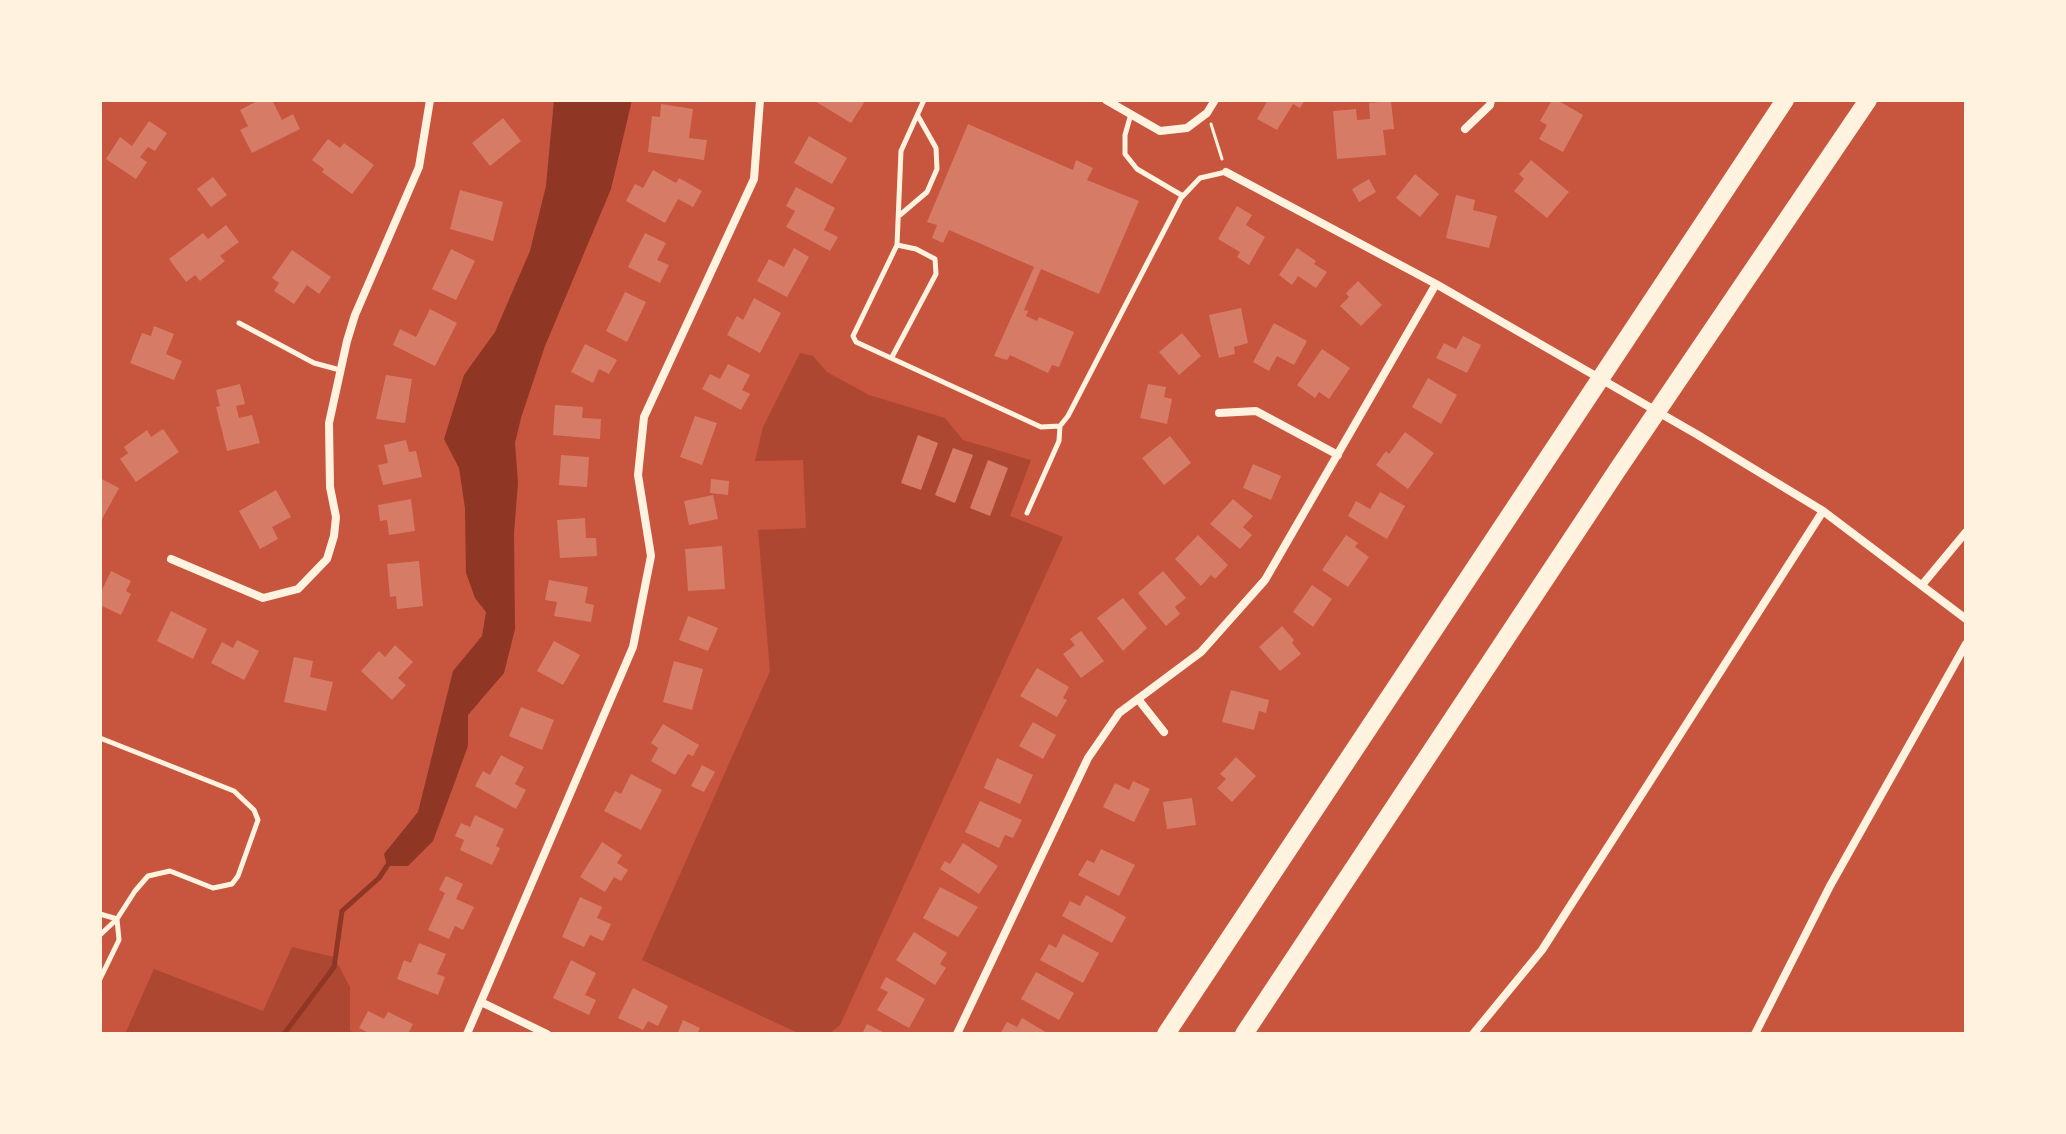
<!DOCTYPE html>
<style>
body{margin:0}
#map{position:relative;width:2066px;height:1134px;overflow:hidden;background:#c8553d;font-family:"Fira Sans Condensed",sans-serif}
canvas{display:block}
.frame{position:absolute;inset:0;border:102px solid #fff3e0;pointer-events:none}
</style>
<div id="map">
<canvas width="2066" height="1134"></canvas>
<div class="frame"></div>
</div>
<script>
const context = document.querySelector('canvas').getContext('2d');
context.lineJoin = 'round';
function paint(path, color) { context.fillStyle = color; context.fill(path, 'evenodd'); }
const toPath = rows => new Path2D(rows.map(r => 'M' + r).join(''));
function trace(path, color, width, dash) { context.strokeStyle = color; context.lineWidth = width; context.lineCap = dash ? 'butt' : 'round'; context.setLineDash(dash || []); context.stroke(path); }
paint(toPath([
 [800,353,813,356,827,372,869,395,945,418,963,440,1031,460,1010,516,1063,537,840,1025,829,1034,800,1034,642,960,770,671,758,530,806,528,803,460,755,461,763,427],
 [292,947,334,957,350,987,350,1030,353,1034,125,1034,154,969,263,1011]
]), '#ae4732');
paint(toPath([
 [554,100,632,100,611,189,545,346,521,418,515,443,518,483,514,533,515,629,504,673,468,715,468,746,433,841,408,866,387,866,384,854,418,812,453,671,482,636,486,612,475,598,466,573,465,508,459,468,444,439,464,375,495,332,530,251,546,186]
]), '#8f3625');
trace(toPath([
 [284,1034,334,967,342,911,379,878,387,866]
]), '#8f3625', 5);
paint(toPath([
 [259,100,272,100,282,120,293,114,300,129,252,153,240,130,248,126,240,110],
 [813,100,863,100,865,101,851,123],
 [1268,100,1305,100,1300,108,1293,104,1277,130,1257,119],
 [1552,100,1557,100,1583,115,1563,152,1539,139,1547,125,1540,121],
 [1391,101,1394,129,1383,130,1386,155,1337,159,1333,111,1356,109,1357,120,1370,119,1369,103],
 [661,104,693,109,689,138,707,140,704,160,648,152,652,116,660,117],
 [503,118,521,141,490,166,472,143],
 [149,121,167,133,155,151,148,147,140,157,147,162,136,179,106,159,120,137,132,146],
 [968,124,1073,170,1076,160,1093,168,1087,180,1139,201,1099,294,1041,269,1024,310,1028,311,1026,316,1037,321,1039,317,1074,332,1059,367,1052,365,1048,373,1010,355,1007,360,994,356,1034,267,949,230,943,243,932,238,937,225,927,222],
 [809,136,847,158,832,184,794,163],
 [328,139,340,148,344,143,374,165,352,194,322,172,324,169,312,160],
 [1531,160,1569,192,1547,218,1514,191,1524,179,1519,174],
 [653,170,676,183,679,178,702,191,693,207,678,199,665,223,626,201,635,184,643,188],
 [1415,174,1439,194,1420,217,1396,198],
 [213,177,227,195,211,207,197,189],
 [1369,179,1376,192,1359,202,1352,189],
 [796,187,835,208,824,230,838,237,830,251,786,227,795,211,786,206],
 [460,190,503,202,493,241,450,229],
 [1456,195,1475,200,1473,210,1497,216,1489,248,1446,238],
 [1237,206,1252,215,1246,225,1265,237,1249,265,1237,257,1240,252,1218,239],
 [226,225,239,242,220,256,225,261,200,281,195,275,186,282,169,259,203,233,208,239],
 [645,233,666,243,657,260,669,265,660,283,628,267],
 [794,248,809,257,787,297,757,281,769,259,784,267],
 [1297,248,1316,261,1314,264,1327,272,1316,288,1298,276,1292,285,1279,275],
 [451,249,475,261,456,300,432,289],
 [292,250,331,277,319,294,307,285,294,304,274,291,279,283,272,278],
 [1358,281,1382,305,1361,326,1340,306,1349,297,1346,293],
 [625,292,646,302,627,342,606,331],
 [754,298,781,313,760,353,727,335,737,316,743,320],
 [1241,308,1248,343,1234,347,1235,354,1219,358,1209,315],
 [430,309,457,323,435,366,393,345,400,329,416,337],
 [1274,323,1307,341,1294,365,1277,356,1269,371,1253,362],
 [154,326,174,334,166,354,182,361,174,380,130,363,142,333,151,336],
 [1182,333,1201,356,1179,375,1159,352],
 [1463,336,1481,345,1467,373,1436,358,1444,343,1456,349],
 [585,344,617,360,609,374,599,369,593,383,571,372],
 [1322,349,1350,368,1329,399,1319,392,1315,398,1297,385],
 [728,364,750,375,742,390,750,394,741,410,702,389,710,374,720,379],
 [386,375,412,379,405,423,376,419],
 [1428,378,1457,395,1441,424,1412,407],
 [240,384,245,404,236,406,239,418,252,415,260,443,227,451,216,407,220,406,216,390],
 [1148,384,1166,387,1164,397,1172,399,1167,424,1140,418],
 [555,405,583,407,582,418,601,419,600,439,553,435],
 [695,416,717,423,702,465,680,457],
 [163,429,179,452,136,482,120,459,128,453,124,447,147,430,151,437],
 [1405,432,1434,453,1408,489,1376,465,1386,451,1389,454],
 [918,435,938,443,921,490,901,483],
 [1170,436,1191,463,1164,485,1142,458],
 [406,440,409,452,416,451,422,477,383,485,378,465,388,463,384,445],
 [953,448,973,455,955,503,935,495],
 [561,455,589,457,587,487,559,485],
 [988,460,1008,468,990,516,970,508],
 [1253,464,1281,476,1271,500,1243,488],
 [100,478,119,488,100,523],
 [711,479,729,481,728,495,710,493],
 [276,490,291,517,272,527,278,539,260,549,239,511],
 [1380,492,1405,506,1387,539,1348,516,1356,501,1370,509],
 [713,495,718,519,689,525,684,501],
 [411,499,415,531,389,535,387,520,380,521,378,505],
 [1233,499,1253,516,1243,527,1252,535,1240,549,1210,524],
 [585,518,586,538,596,538,597,556,560,558,557,520],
 [1198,535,1228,565,1215,579,1211,575,1201,586,1175,559],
 [1346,535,1358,543,1355,547,1369,557,1348,587,1322,570],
 [722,546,725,589,688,591,685,549],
 [419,561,423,606,397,609,396,596,390,597,387,564],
 [111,571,131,581,126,591,131,594,121,615,100,605,100,594],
 [1163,571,1186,598,1175,607,1180,614,1166,626,1138,593],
 [549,580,588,587,585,603,594,605,591,622,554,616,557,602,545,600],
 [1312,585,1332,599,1313,627,1293,612],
 [1123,598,1147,628,1123,651,1097,618],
 [171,611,207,629,193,659,157,641],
 [688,616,718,628,708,651,679,640],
 [1282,626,1294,640,1292,643,1301,654,1280,671,1259,647],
 [1081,631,1104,661,1081,678,1063,654,1075,645,1070,639],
 [237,640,259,651,244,680,211,663,222,642,233,648],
 [554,641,580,655,563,685,537,671],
 [395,645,413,662,398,678,406,685,392,700,361,671,379,651,385,657],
 [294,657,313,661,310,677,333,682,326,711,284,702],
 [674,661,703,669,692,710,663,702],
 [1037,668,1069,687,1063,698,1067,700,1057,717,1020,696],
 [1231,690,1269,700,1266,713,1259,711,1254,730,1222,722],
 [521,707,554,720,542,750,509,736],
 [1033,722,1056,735,1043,759,1019,746],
 [663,724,699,745,693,756,688,754,675,775,651,761,658,748,651,743],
 [501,755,524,767,515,784,526,790,516,809,475,786,483,771,490,775],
 [1236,757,1256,776,1232,802,1217,788,1226,779,1220,774],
 [997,758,1033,775,1020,804,984,788],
 [702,765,715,772,704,792,691,786],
 [631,774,662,790,641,830,604,811,615,791,621,794],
 [1133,781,1150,789,1134,822,1103,807,1115,783,1129,790],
 [1192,798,1196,825,1167,829,1163,802],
 [980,801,1022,820,1013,838,1005,835,999,848,965,832],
 [475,815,504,829,496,846,500,848,492,865,460,850,464,840,455,836,461,823,470,827],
 [602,842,622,855,617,863,628,870,621,881,614,877,605,892,580,877],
 [963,843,998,866,979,894,940,869,945,861,950,864],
 [1101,849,1135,865,1119,896,1078,875,1087,860,1094,863],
 [446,876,463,884,456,899,474,907,463,930,455,926,449,939,428,930,445,893,439,890],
 [940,887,978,907,958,937,923,918],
 [1086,895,1126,917,1112,943,1062,916,1070,901,1080,906],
 [580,897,602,907,597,918,611,924,603,941,590,935,584,947,562,937],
 [914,932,947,953,940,964,946,968,935,985,896,960],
 [1063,934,1099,953,1083,983,1040,960,1049,944,1056,948],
 [419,943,446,954,437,974,445,977,438,995,397,979,404,960,411,963],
 [571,960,596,973,585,995,596,1000,589,1015,553,998],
 [1036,972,1074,993,1059,1020,1021,999],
 [886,977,925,999,909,1028,877,1010,888,992,880,988],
 [633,988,668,1006,658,1026,648,1021,643,1030,618,1018],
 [368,1011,384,1019,388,1012,413,1024,408,1034,371,1034,359,1028],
 [1022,1018,1049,1034,1000,1034,1007,1022,1017,1027],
 [683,1020,700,1028,697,1034,678,1032],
 [867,1024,887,1034,862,1034]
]), '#d67c66');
trace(toPath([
 [1211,124,1222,159]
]), '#fff3e0', 3);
trace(toPath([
 [924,100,901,151,897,245,853,336,856,342,1041,427,1060,426,1068,416,1181,198,1200,178,1226,172],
 [1131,114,1125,135,1125,154,1137,169,1183,196],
 [900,215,927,192,937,169,936,148,918,116],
 [239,323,314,363,340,370],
 [892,357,936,274,935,259,916,249,897,245],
 [1027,513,1059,441,1060,426],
 [100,738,234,791,254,810,258,820,238,876,232,884,213,888,170,871,148,876,135,891,117,919,119,940,100,979],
 [100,914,117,919],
 [100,935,117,919]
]), '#fff3e0', 5);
trace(toPath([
 [1106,100,1160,131,1187,128,1207,113,1215,100],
 [1465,129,1490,105,1491,100],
 [1226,172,1436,284,1698,435,1823,511,1966,619],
 [1219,413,1256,411,1338,455],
 [171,559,263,598,298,589,327,559,334,536,336,517,330,487,329,423,347,341,355,315,419,167,430,100],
 [1922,585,1966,532],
 [1138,699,1164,732],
 [481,1002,547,1034],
 [467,1034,633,647,651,556,638,475,644,417,754,179,760,100],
 [957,1034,1088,758,1119,713,1201,652,1265,580,1436,284],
 [1473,1034,1542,950,1823,511],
 [1755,1034,1830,886,1966,644]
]), '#fff3e0', 8);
trace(toPath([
 [1166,1034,1785,100],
 [1244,1034,1618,469,1868,100]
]), '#fff3e0', 18);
</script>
